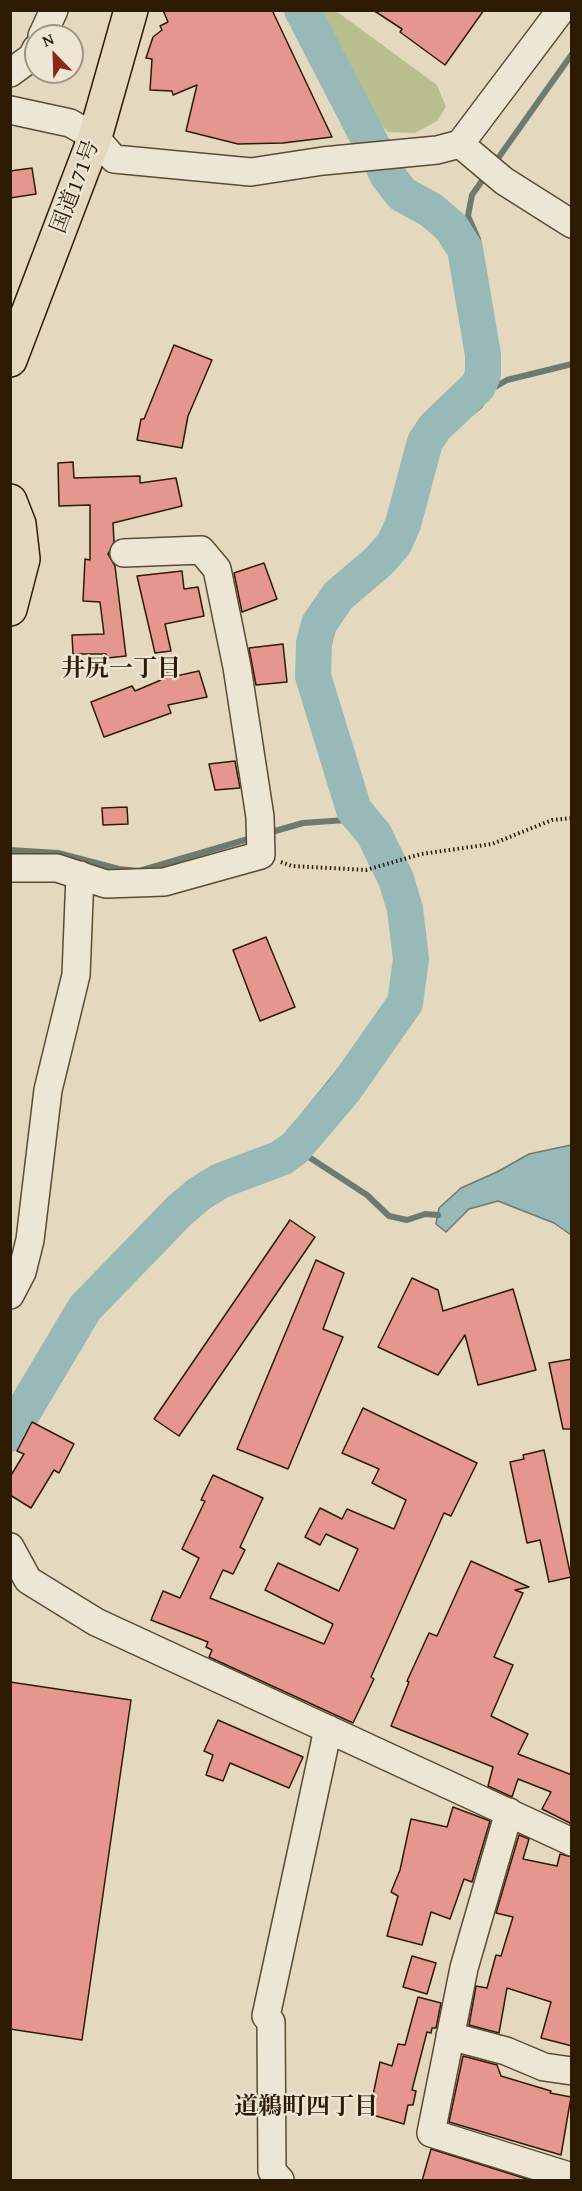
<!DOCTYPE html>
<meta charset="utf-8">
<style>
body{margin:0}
#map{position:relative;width:582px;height:2191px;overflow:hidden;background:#e4d9be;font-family:"Gentium Book Plus",serif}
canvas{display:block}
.frame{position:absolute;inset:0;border:12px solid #2d1c03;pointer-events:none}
.north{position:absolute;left:24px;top:24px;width:60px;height:60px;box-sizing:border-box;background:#ede6d5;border:2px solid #a09581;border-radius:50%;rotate:337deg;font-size:16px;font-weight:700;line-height:24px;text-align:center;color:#2d1c03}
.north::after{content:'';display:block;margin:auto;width:21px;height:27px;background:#8f2418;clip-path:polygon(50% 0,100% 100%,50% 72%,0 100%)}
</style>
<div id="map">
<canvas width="582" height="2191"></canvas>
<div class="frame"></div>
<div class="north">N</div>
</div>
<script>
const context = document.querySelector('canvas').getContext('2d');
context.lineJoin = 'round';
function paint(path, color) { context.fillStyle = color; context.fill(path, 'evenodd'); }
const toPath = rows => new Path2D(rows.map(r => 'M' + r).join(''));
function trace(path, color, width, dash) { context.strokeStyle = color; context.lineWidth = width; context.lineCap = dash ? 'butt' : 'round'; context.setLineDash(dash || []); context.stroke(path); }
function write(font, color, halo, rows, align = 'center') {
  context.font = font + ' "Gentium Book Plus","Noto Serif JP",serif'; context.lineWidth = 4.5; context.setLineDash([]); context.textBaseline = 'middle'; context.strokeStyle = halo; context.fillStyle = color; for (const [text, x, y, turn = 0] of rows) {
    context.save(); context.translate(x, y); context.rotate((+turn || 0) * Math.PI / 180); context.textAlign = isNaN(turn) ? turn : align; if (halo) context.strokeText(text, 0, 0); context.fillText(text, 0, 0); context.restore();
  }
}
paint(toPath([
 [314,11,336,11,437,85,446,107,437,121,415,133,388,132,378,121,344,56]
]), '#b9be8e');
const water = toPath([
 [571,1145,571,1235,554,1223,498,1201,469,1209,446,1232,436,1224,439,1208,461,1188,497,1172,529,1154,571,1145]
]);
paint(water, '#97b9b7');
trace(water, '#6d7a6f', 1.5);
trace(toPath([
 [494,164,572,54],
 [490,390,507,380,572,364],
 [360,792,325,670,326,652,331,630,342,610,391,567,409,544,419,514,431,463,438,447,450,430,480,406,495,376,496,350,478,239,468,216,472,195,486,175],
 [268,833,303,823,359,819],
 [10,850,58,853,119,869,139,871,255,837],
 [295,1148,367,1195,389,1216,407,1220,425,1214,438,1215],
 [10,1406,62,1320,78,1299,174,1198,215,1169,272,1150,284,1140,389,1009,398,970,390,899,364,842]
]), '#6d7a6f', 6);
trace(toPath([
 [10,1434,85,1308,179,1211,199,1194,220,1181,281,1158,295,1148,344,1090,405,1003,411,959,405,909,396,879,374,834,354,810,313,676,314,643,319,624,338,596,379,561,394,544,403,524,425,442,435,427,478,386,483,375,483,355,465,249,451,227,431,210,402,194,388,176,302,10]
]), '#97b9b7', 36);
const building = toPath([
 [163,10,272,10,332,137,283,143,238,144,186,131,197,85,173,95,172,91,150,90,152,59,146,58,153,37,162,30,160,26,168,22,163,10],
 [373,10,484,10,445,65,400,32,402,29,373,10],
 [32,168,36,194,10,198,10,171,32,168],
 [174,345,212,360,188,416,182,448,137,440,141,419,144,419,174,345],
 [73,462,74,478,140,476,140,483,176,478,182,506,113,523,114,542,108,554,115,566,126,656,107,658,106,654,73,654,72,635,104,634,100,602,83,601,85,559,90,560,90,505,59,506,58,463,73,462],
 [264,563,277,599,242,612,234,573,264,563],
 [182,571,184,589,198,587,204,616,165,624,171,651,155,653,137,576,182,571],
 [283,644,287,682,256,685,249,648,283,644],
 [175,669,176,676,199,671,207,697,168,705,171,713,104,737,91,702,132,686,135,691,161,680,160,675,175,669],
 [235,761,240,788,215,790,209,764,235,761],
 [127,807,128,824,103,825,102,808,127,807],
 [266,937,295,1007,260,1021,233,950,266,937],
 [290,1220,315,1237,179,1436,154,1419,290,1220],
 [316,1260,344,1273,323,1329,343,1337,288,1469,237,1449,316,1260],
 [412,1278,438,1290,443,1311,513,1289,536,1370,478,1385,465,1335,438,1375,378,1347,412,1278],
 [572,1359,572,1429,563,1429,549,1363,572,1359],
 [363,1408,477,1463,451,1516,444,1513,371,1677,374,1679,353,1723,209,1657,212,1650,206,1647,208,1642,151,1620,163,1591,180,1598,199,1558,182,1549,205,1501,201,1500,213,1475,263,1498,240,1547,245,1550,233,1574,223,1570,210,1598,324,1644,333,1624,265,1590,278,1563,339,1591,358,1549,326,1534,320,1545,305,1537,320,1508,342,1519,347,1509,394,1529,406,1500,372,1483,379,1469,342,1453,363,1408],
 [32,1422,74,1444,59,1473,54,1470,31,1508,10,1495,10,1477,24,1454,17,1451,32,1422],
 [544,1450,571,1577,549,1582,540,1540,527,1543,510,1462,524,1459,523,1455,544,1450],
 [471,1561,529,1587,515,1590,523,1593,494,1657,513,1665,491,1716,528,1734,518,1754,572,1775,572,1824,542,1809,551,1792,518,1779,512,1797,488,1786,493,1767,391,1726,409,1682,407,1681,429,1633,437,1636,471,1561],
 [10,1682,131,1700,82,2040,10,2029,10,1682],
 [218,1720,303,1757,289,1788,230,1763,223,1781,206,1775,213,1755,204,1751,218,1720],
 [453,1807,490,1821,472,1882,464,1879,450,1919,431,1912,422,1945,387,1936,398,1896,391,1892,400,1870,411,1819,447,1827,453,1807],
 [519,1835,529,1839,523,1859,557,1866,560,1854,572,1857,572,2046,541,2038,551,2002,507,1988,499,2033,469,2025,476,1986,487,1988,496,1955,501,1956,513,1917,496,1913,519,1835],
 [412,1956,436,1963,427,1994,403,1987,412,1956],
 [418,1997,441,2003,436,2028,432,2028,431,2033,427,2032,412,2090,416,2091,413,2105,408,2105,404,2124,369,2114,380,2062,392,2066,398,2044,405,2045,418,1997],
 [463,2056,497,2065,501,2076,551,2091,550,2093,571,2097,561,2155,449,2122,463,2056],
 [431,2149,530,2180,422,2181,431,2149]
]);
paint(building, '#e5978f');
trace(building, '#2d1c03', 1.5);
const minor = toPath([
 [42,36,54,10],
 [10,73,32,57,36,49],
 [10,110,70,123,95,137,114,159,251,172,323,161,437,150,460,144,561,10],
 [460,144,504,181,572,224],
 [10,868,57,868,106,884,164,882,261,855,260,817,237,667,217,569,201,550,124,553],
 [10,1295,22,1272,30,1240,48,1090,76,975,80,875],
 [10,1547,28,1580,96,1622,572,1842],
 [509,1812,464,1968,431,2133,572,2177],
 [450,2036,506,2051,544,2067,572,2071],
 [280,2180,272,2171,271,2022,266,2016,328,1729]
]);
const major = toPath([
 [10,501,19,524,23,559,10,609]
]);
const highway = toPath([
 [10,360,95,137,131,10]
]);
trace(minor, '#5b4b32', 30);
trace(major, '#2d1c03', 36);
trace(highway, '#2d1c03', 36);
trace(toPath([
 [281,862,292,866,366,870,421,854,492,844,552,820,572,818]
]), '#2d1c03', 4, [1.5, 3]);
trace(minor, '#ede6d5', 27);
trace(major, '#e4d9be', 33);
trace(highway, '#e4d9be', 33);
write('22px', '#2d1c03', '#ede6d5', [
 ["国道171号",76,187,-69]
]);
write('bold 24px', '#2d1c03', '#ede6d5', [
 ["井尻一丁目",121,670],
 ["道鵜町四丁目",306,2108]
]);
</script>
